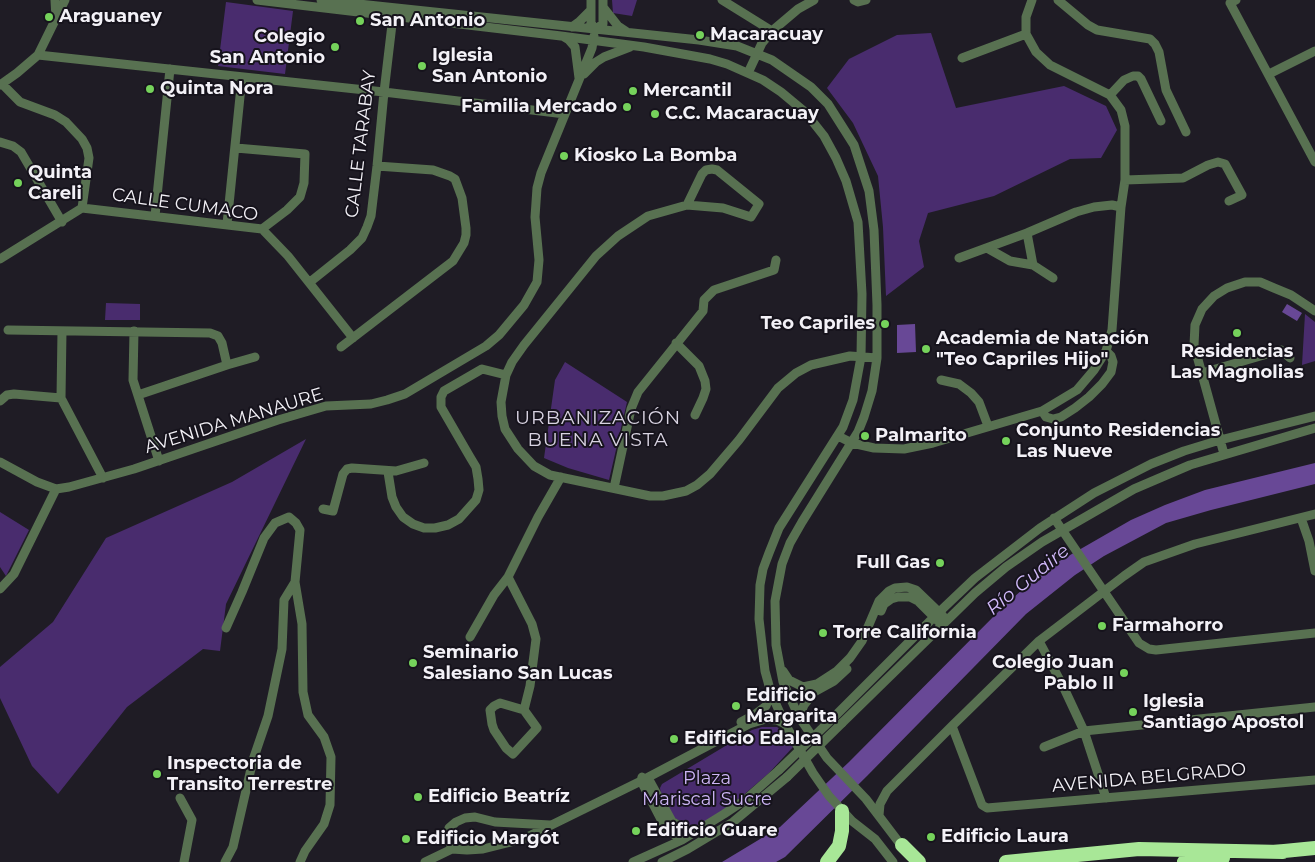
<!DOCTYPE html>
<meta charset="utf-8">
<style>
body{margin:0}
canvas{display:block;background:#1f1c25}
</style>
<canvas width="1315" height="862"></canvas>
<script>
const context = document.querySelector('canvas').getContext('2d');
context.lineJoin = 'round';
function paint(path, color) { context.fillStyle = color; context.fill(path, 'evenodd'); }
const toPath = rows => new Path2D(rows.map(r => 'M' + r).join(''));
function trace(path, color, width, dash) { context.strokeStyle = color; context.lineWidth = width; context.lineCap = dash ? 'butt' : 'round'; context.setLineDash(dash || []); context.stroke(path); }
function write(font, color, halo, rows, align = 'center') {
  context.font = font + ' Montserrat,sans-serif'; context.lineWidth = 4; context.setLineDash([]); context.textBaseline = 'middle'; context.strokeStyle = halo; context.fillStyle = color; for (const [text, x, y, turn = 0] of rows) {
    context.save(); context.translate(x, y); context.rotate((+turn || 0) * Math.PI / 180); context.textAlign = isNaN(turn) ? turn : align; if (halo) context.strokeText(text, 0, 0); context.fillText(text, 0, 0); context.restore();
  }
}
paint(toPath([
 [612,0,637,0,632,16,613,13],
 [226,2,293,11,285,74,218,66],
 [931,33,956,108,1064,86,1106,106,1117,130,1101,158,1070,159,994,196,928,213,919,241,924,267,886,296,883,227,878,176,853,123,827,88,849,59,897,35],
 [106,303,140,304,140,320,105,320],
 [1305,314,1315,322,1315,361,1302,365],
 [565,362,627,402,609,480,568,468,544,458,555,380],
 [306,439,226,604,220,651,203,649,127,707,58,794,32,766,0,698,0,667,53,622,106,538,232,482],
 [0,512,29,530,6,576,0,567],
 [762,727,777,727,786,734,793,747,769,773,726,810,697,826,688,826,673,817,661,796,660,788,662,784,752,730]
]), '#492c6e');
paint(toPath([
 [1287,304,1302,313,1297,321,1282,312],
 [915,324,916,352,897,353,897,325],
 [1315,463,1315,484,1211,510,1166,523,1104,556,1075,575,1026,614,867,776,785,857,776,862,722,862,780,827,849,762,1005,605,1031,582,1058,562,1131,520,1165,505,1205,490]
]), '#684896');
trace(toPath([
 [55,0,56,18],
 [257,0,561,36,644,47,710,59,727,64,763,80,781,92,805,112,824,136,836,158,846,181,858,222,862,294,861,357,853,400,843,427,779,528,769,553,763,569,760,585,759,619,765,671,771,693,785,724,813,773,829,796,852,821,875,839,893,862],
 [321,0,699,40,737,46,772,60,811,87,828,104,854,145,869,191,874,230,877,305,877,358,872,391,864,417,858,432,802,522,790,543,782,564,775,601,776,645,783,682,799,717,827,758,866,799,904,849],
 [591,0,591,23,595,29],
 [722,0,772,31],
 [854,0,858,2,866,0],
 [1058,0,1088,25,1097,30,1150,39,1155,44,1159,52,1166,90,1186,132],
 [1236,0,1230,3,1315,162],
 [603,7,618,26,627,32],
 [572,27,579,22,591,10],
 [596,29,603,24,603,0],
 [564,37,569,40,575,47,579,78],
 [38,55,384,92,565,114],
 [962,58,1026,34],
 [748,73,762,43,772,31,798,9,814,0],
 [584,74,596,62,604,57,630,47],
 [1269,74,1315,51],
 [2,84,20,102,55,115,66,122,82,139,87,148,89,158,82,208],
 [0,85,17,73,38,55,65,0],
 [1110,95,1124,80,1133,76,1138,76,1141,79,1161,121],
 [0,142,13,146,21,152,62,222],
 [236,148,305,154,304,183,300,197,287,210,262,229],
 [1125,180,1183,178,1208,165,1218,162,1225,164,1242,195,1229,201],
 [687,205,702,174,706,170,712,169,717,170,759,204,751,217,723,208,687,205,648,216,618,236,596,256,524,345,512,362,506,375,501,402,502,416,505,429,518,449,534,466,550,475,650,496,663,496,686,491,697,485,710,474,739,440,778,388,796,373,811,365,850,356,877,358],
 [82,208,262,229,288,256,353,338],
 [155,216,170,69],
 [227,224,242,77],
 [1027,233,1033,265,1053,278],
 [987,248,1010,261,1033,265],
 [959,258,1027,233,1076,212,1094,207,1112,205,1121,207],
 [0,259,82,208],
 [310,282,350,250,362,238,367,227,371,216,377,166,384,92,393,16],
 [8,330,210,333,218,336,222,343,227,365],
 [62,331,61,398,103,478],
 [134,331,133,380,159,461],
 [676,343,699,366,705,381,706,389,703,398,695,415],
 [341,347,453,261,464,243,466,235,466,228,462,198,455,179,450,176,433,170,377,166],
 [1202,373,1281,350,1290,358],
 [941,380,959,384,971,393,979,402,988,426],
 [138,395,227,365,255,357],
 [0,401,7,395,14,394,61,398],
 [1042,411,1046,417,1053,419,1061,417,1075,408,1089,397,1102,384,1111,372,1113,362,1111,356,1106,351],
 [838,436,852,443,874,448,904,449,933,443,1042,411,1077,390,1094,370,1106,351,1112,330,1121,207,1125,180,1125,126,1121,110,1110,95,1050,65,1036,52,1026,34,1026,17,1032,0],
 [1224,454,1194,345,1195,325,1202,309,1214,296,1227,288,1245,282,1260,282,1274,288,1291,295,1315,311],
 [0,462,37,482,56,489,69,487,134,469,278,420,326,406,371,404,387,400,405,394,486,346,499,335,524,305,537,282,539,260,535,217,537,188,541,173,592,48,594,36],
 [388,472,392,497,396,507,403,517,413,524,424,528,435,528,448,525,459,519,476,500,479,490,478,479,476,467,470,457,441,407,441,397,444,391,482,369,506,375],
 [614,488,631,409,638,392,703,311,704,300,714,290,774,270,776,260],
 [323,509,333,511,343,474,347,469,352,468,396,471,424,463],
 [1054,518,1139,643,1149,649,1156,650,1315,633],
 [1301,518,1309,541,1315,571],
 [0,589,14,574,56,489],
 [881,611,884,604,891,599,898,597,910,597,918,601,938,621],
 [226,628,242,592,264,538,275,523,289,517,296,523,300,530,295,582,302,624,303,692,308,715,324,737,331,757,330,805,324,824,305,851,300,862],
 [470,637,494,595,508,577],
 [1039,641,1063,686,1084,731,1106,798],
 [783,671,789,680,803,687,817,684,837,671,850,658,862,641,879,601,889,591,895,588,907,587,916,590,943,616],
 [524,710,500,703,494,706,490,710,492,724,494,730,506,748,513,754,537,728,524,710,530,686,536,639,532,624,508,577,538,517,561,477],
 [799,717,804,705,814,692,834,681,847,669],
 [834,717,934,617,975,578,1040,528,1094,493,1151,464,1184,451,1220,440,1315,416],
 [741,722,754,715,766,706,771,693],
 [842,723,975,593,1006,567,1042,542,1134,489,1190,465,1315,428],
 [952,726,982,805,987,808,1315,780],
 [1044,747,1084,731,1315,707],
 [642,777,641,781,666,829,682,840],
 [648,778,680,836],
 [180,798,192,820,184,862],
 [879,815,880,804,887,791,952,726,1039,641,1124,576,1144,562,1195,544,1315,514],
 [671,821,683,828,696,831],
 [452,849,447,835,449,828,456,822,465,818,475,817,495,822,550,825],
 [225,862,233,847,253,760,268,716,282,649,284,600,295,582],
 [425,862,452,849,467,850,483,849,523,839,641,781,749,724,766,719,777,720,785,724],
 [633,862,682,840,724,814,745,800,779,770],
 [662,862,688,849,733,822,787,777]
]), '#587151', 9);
trace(toPath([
 [902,845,919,862],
 [1274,852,1315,848],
 [827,862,839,846,842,831,842,811],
 [1006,862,1139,849,1283,852],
 [1184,862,1223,858]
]), '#a8e797', 14);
trace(toPath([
 [779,770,834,717],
 [787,777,842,723]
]), '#587151', 9);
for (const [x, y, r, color] of [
 [49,17,5,"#75d25b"],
 [360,21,5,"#75d25b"],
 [700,35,5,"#75d25b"],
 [335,47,5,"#75d25b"],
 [422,66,5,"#75d25b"],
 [150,89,5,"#75d25b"],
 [633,91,5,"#75d25b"],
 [627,107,5,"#75d25b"],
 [655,114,5,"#75d25b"],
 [564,156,5,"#75d25b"],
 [18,183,5,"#75d25b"],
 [885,324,5,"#75d25b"],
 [1237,333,5,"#75d25b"],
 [926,349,5,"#75d25b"],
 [865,436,5,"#75d25b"],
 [1006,441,5,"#75d25b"],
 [940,563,5,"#75d25b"],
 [1102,626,5,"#75d25b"],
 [823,633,5,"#75d25b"],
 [413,663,5,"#75d25b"],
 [1124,673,5,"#75d25b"],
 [736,706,5,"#75d25b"],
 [1133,712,5,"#75d25b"],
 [674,739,5,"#75d25b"],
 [157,774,5,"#75d25b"],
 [418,797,5,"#75d25b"],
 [636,831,5,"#75d25b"],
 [931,837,5,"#75d25b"],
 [406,839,5,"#75d25b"]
]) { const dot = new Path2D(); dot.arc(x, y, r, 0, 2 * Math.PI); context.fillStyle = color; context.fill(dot); trace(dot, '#16131c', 2); }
write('bold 18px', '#f3f1f7', '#16131c', [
 ["Araguaney",59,17],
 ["San Antonio",370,21],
 ["Macaracuay",710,35],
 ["Colegio",325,37,"right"],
 ["San Antonio",325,58,"right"],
 ["Iglesia",432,56],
 ["San Antonio",432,77],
 ["Quinta Nora",160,89],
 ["Mercantil",643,91],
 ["Familia Mercado",617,107,"right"],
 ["C.C. Macaracuay",665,114],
 ["Kiosko La Bomba",574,156],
 ["Quinta",28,173],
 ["Careli",28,194],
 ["Teo Capriles",875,324,"right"],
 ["Academia de Natación",936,339],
 ["\"Teo Capriles Hijo\"",936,360],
 ["Residencias",1237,352,"center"],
 ["Las Magnolias",1237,373,"center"],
 ["Conjunto Residencias",1016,431],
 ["Las Nueve",1016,452],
 ["Palmarito",875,436],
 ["Full Gas",930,563,"right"],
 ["Farmahorro",1112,626],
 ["Torre California",833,633],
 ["Seminario",423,653],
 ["Salesiano San Lucas",423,674],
 ["Colegio Juan",1114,663,"right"],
 ["Pablo II",1114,684,"right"],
 ["Edificio",746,696],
 ["Margarita",746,717],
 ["Iglesia",1143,702],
 ["Santiago Apostol",1143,723],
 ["Edificio Edalca",684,739],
 ["Inspectoria de",167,764],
 ["Transito Terrestre",167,785],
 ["Edificio Beatríz",428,797],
 ["Edificio Guare",646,831],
 ["Edificio Laura",941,837],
 ["Edificio Margót",416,839]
], 'left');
write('18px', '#f3f1f7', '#16131c', [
 ["CALLE TARABAY",361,144,-83],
 ["CALLE CUMACO",185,205,8],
 ["AVENIDA MANAURE",234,421,-17],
 ["AVENIDA BELGRADO",1149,778,-5]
]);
write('18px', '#ceb6f7', '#16131c', [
 ["Plaza",707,779],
 ["Mariscal Sucre",707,800]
]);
context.letterSpacing = '1px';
write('19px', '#d8d3e1', '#16131c', [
 ["URBANIZACIÓN",598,418],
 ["BUENA VISTA",598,440]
]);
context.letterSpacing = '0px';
write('italic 19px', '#d2bafb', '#16131c', [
 ["Río Guaire",1028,580,-39]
]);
</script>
